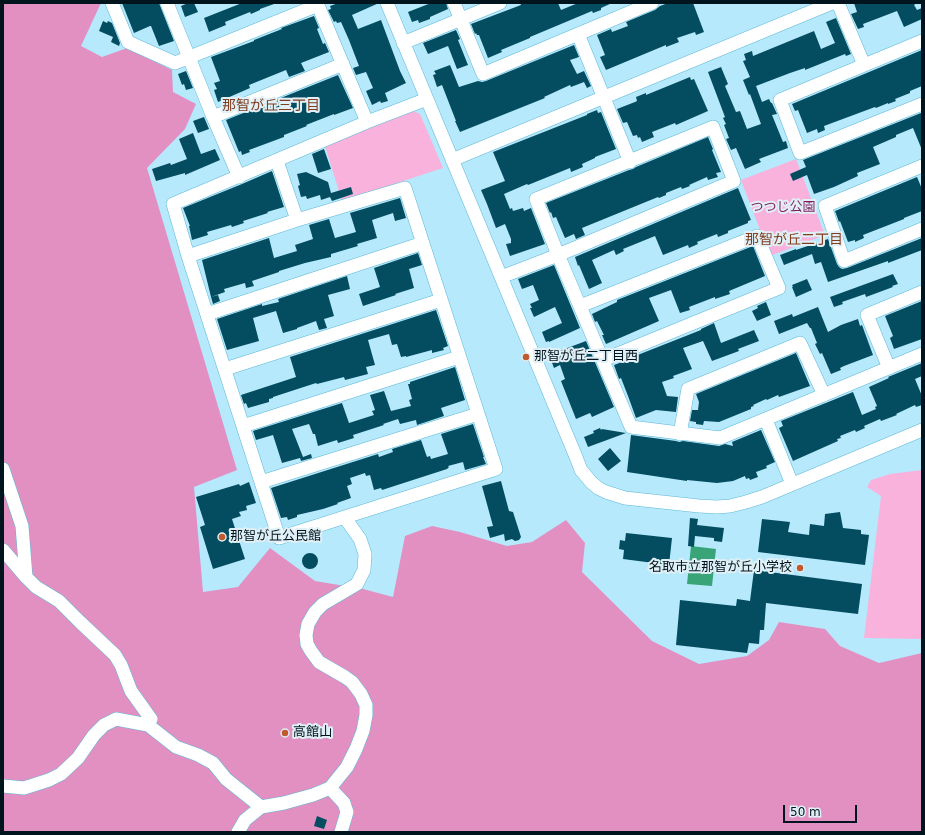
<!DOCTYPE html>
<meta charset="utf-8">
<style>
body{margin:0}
#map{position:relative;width:925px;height:835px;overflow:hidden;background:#b6e9fc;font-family:"DejaVu Sans",sans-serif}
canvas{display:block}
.frame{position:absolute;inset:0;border:4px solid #00141d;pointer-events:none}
.scale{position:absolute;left:783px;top:805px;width:74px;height:18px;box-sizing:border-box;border:2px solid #00141d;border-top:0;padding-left:5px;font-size:12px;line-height:14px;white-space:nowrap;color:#00141d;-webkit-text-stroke:3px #e0f0f6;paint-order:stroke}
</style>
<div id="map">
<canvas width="925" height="835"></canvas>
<div class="frame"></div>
<div class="scale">50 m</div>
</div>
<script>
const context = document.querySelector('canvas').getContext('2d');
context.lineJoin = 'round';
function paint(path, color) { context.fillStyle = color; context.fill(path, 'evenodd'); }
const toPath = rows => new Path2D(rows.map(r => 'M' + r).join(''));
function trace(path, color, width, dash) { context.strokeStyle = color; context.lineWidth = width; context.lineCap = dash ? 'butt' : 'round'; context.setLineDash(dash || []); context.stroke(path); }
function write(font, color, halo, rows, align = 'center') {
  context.font = font + ' "DejaVu Sans","Noto Sans JP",sans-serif'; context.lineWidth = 4; context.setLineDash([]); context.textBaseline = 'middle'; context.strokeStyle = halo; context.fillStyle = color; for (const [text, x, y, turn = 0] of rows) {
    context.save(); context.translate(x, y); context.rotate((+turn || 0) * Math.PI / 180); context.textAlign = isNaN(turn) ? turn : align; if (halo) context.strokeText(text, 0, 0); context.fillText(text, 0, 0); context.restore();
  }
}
paint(toPath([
 [413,111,420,114,443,168,342,201,325,146],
 [796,159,825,235,770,256,741,180],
 [922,470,922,639,864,638,881,496,867,487,871,480,890,474]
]), '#f9b2dc');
paint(toPath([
 [3,3,101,3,81,46,102,57,127,48,172,70,173,92,196,104,185,129,147,168,237,470,194,487,203,592,238,587,270,548,315,581,363,589,393,597,405,536,432,526,460,532,507,546,532,542,566,520,585,543,582,572,652,641,699,664,747,656,769,640,779,622,825,629,840,646,879,663,922,653,922,832,3,832]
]), '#e290c2');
paint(toPath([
 [691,546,716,549,712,586,687,584]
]), '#38a478');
paint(toPath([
 [122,3,159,3,174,41,159,46,151,26,150,26,134,33],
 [188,3,194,3,198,12,185,17,181,6],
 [242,3,274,3,274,4,260,9,260,10,251,14,250,12,225,22,226,25,209,32,204,18],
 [338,3,379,3,352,15,358,29,381,20,400,71,406,83,385,93,388,101,381,103,380,101,372,105,366,91,373,88,366,72,356,75,353,68,359,66,349,40,341,22,337,23,336,21,334,22,328,10,331,9,330,6],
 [431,3,446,3,448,9,430,17,430,19,419,23,418,20,412,22,408,12],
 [520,3,558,3,561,10,578,3,612,3,601,8,601,10,593,13,592,11,530,37,530,38,501,50,502,52,488,58,479,35,477,35,476,33,475,34,471,24,521,5],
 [668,3,693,3,704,32,696,35,695,32,677,38,679,42,666,47,666,45,606,70,600,57,605,55,597,35,611,29,612,32,628,26,626,22,655,10,660,6],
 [854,3,917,3,914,5,917,10,922,8,922,19,904,27,897,11,863,24,864,27,858,29,851,14,857,12],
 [314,16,319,28,317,29,323,44,325,43,329,52,301,63,305,71,289,77,286,70,249,85,250,88,218,102,214,90,217,89,214,83,220,81,211,57,254,41,254,40,282,29,281,28],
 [836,18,851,54,846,56,845,54,805,70,805,68,790,73,756,86,762,102,769,99,771,103,772,103,777,114,772,115,783,142,786,141,788,148,759,159,761,162,745,169,736,148,731,150,726,139,729,138,724,125,726,124,723,118,725,117,708,72,721,67,728,84,725,86,736,112,740,111,747,129,761,124,750,94,749,95,743,80,750,77,743,61,746,60,744,54,752,51,753,56,814,31,821,49,835,43,826,22],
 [103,21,107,23,108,21,112,23,120,43,119,46,111,42,113,37,99,31],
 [456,30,460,39,458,40,468,65,457,69,448,46,428,54,423,43],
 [574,45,579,57,570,60,577,74,584,71,591,86,587,88,584,82,571,87,570,85,544,97,545,98,460,132,455,121,456,121,442,85,437,87,433,75,436,74,434,71,450,65,459,87,478,81,482,82,486,81],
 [922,50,922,86,910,91,910,93,895,99,896,101,888,104,888,103,876,108,875,107,824,126,825,130,818,133,817,129,807,133,798,110,795,111,792,104],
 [186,71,193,88,186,90,184,84,182,85,178,74],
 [338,75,353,108,334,115,334,114,306,125,307,126,284,135,284,137,249,150,250,152,242,155,241,151,239,152,226,120],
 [690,77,691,80,694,79,708,111,676,125,675,123,652,132,654,137,642,142,640,137,638,138,637,135,633,136,627,122,623,123,617,109,635,102,637,101,636,97,646,93,646,95],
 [597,110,598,113,601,112,616,149,595,157,595,158,582,164,583,167,571,172,570,168,528,185,527,184,504,194,510,209,512,208,513,211,523,208,524,211,531,208,545,244,510,256,506,244,511,243,511,239,505,224,496,228,487,204,481,190,505,181,493,152,587,115,587,114],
 [921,113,922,116,922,150,913,128,896,135,896,137,873,147,880,164,857,173,858,176,834,187,814,194,807,175,793,181,790,174,806,167,803,160],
 [204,117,209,129,198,133,193,121],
 [193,133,201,154,215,149,220,160,185,175,185,173,156,181,152,169,170,163,171,165,187,159,179,139],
 [708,137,713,149,712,150,721,172,716,173,718,177,708,180,707,177,689,185,690,186,682,189,681,187,666,193,666,195,659,198,658,197,582,228,585,235,576,239,574,234,565,238,556,217,553,218,551,212,550,213,546,203,629,170,633,169,636,167],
 [324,149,331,169,318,173,312,154],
 [272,171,284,207,267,212,268,213,243,221,244,223,232,227,231,225,207,232,208,235,192,240,189,226,190,226,183,208,242,184],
 [306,172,328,182,331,193,351,187,353,194,332,201,330,197,321,200,320,195,307,199,306,196,301,197,298,186,300,185,297,174],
 [917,177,922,189,922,211,904,218,904,219,863,235,864,238,855,242,855,240,848,242,840,221,839,222,835,211],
 [738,188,751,220,748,221,748,223,728,231,728,233,718,237,717,234,697,242,698,244,689,248,688,245,663,255,655,236,623,249,624,251,616,255,614,250,592,260,602,283,589,289,579,265,578,266,575,257],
 [400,198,406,218,395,221,393,213,372,220,377,238,357,244,358,246,331,254,331,257,305,263,279,271,279,272,252,281,254,286,246,288,245,283,224,289,225,292,211,297,202,260,269,238,274,258,297,251,295,245,313,239,309,225,329,219,335,238,356,232,350,213],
 [922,238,922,250,888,263,888,261,828,282,821,262,815,264,812,254,784,265,780,255,796,249,796,250,828,239,837,264,839,267,842,269,847,268],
 [753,246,765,276,729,291,730,294,715,299,715,297,689,307,690,310,680,313,671,290,649,298,659,321,606,344,602,335,604,335,597,321,595,322,592,314,617,302,617,300],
 [418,253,422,265,409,269,414,288,395,294,396,295,363,306,359,294,380,287,374,268],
 [554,265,580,328,549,342,549,341,546,342,542,332,562,323,555,307,534,317,530,308,532,308,530,304,539,300,533,285,522,289,518,279],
 [893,274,898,284,892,286,893,287,866,297,865,294,842,302,843,304,834,307,830,297],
 [347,276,350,289,328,295,334,316,324,319,327,328,319,330,316,321,297,328,297,329,283,333,276,311,253,318,259,341,227,350,217,319,262,304,262,306,279,302,278,299],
 [807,279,812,290,796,297,792,287,793,287,792,285],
 [218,295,220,301,213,304,211,297],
 [922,301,922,339,894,349,890,338,893,336,885,316],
 [766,302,771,315,757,321,752,311,758,308,757,306],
 [818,307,828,332,841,325,858,319,860,326,862,325,873,355,844,366,840,368,841,370,831,374,822,353,820,354,815,344,817,343,811,328,810,328,807,323,779,334,774,321,792,314,793,317],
 [436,310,448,346,443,348,444,350,432,353,432,350,406,357,406,356,401,357,397,344,392,345,389,334,368,340,375,365,366,367,368,374,345,380,344,377,317,384,316,383,273,397,273,398,269,399,269,402,248,408,246,403,244,404,241,395,296,377,290,357],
 [714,323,721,343,754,330,759,341,738,349,739,351,712,361,703,341,683,348,692,369,673,376,674,378,662,382,667,396,678,397,676,412,656,410,636,418,628,396,621,378,619,379,614,365,630,359,630,358,701,330,701,329],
 [586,341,614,407,592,417,590,413,576,419,561,381,565,379,560,365,554,368,551,360,556,358,554,353],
 [796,353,810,386,779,397,778,395,767,400,766,399,753,405,754,406,751,407,751,409,719,422,704,421,703,425,696,424,696,422,690,421,692,410,698,410,699,402,696,394],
 [922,363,922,376,915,379,922,396,922,405,916,407,915,405,896,414,897,415,881,421,880,419,864,426,865,428,856,432,855,430,840,436,841,438,837,439,838,441,793,461,779,428,783,426,781,421,853,392,862,415,876,409,875,407,877,406,869,387,889,378,888,377],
 [455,367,465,400,441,408,444,416,417,425,416,420,400,424,398,419,383,424,384,425,353,435,354,438,338,443,337,440,318,446,315,434,313,434,309,424,292,429,303,457,311,454,312,458,301,461,300,458,282,463,273,435,256,440,253,431,342,403,349,423,374,415,372,411,375,410,370,395,384,391,391,411,411,406,409,400,412,399,408,384,410,384,410,382],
 [473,424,484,457,483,457,486,464,465,470,463,462,448,466,449,467,447,469,382,490,381,488,374,490,370,475,366,476,365,473,350,478,352,484,347,486,351,498,337,503,338,504,323,509,297,515,297,517,288,520,287,517,281,518,271,488,378,454,379,457,393,452,392,449,421,440,427,457,430,456,431,459,448,454,441,434],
 [600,428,601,430,602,429,626,433,588,447,584,437,594,433,593,431],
 [761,430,775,462,766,466,767,468,756,472,758,477,750,480,749,478,746,479,745,476,733,481,717,483,687,480,687,481,627,472,631,435,676,441,679,442,683,441,719,446,725,444,733,446,732,442],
 [610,448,621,461,608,471,598,459],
 [501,481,509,511,513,512,521,537,519,540,515,541,512,539,505,541,504,534,490,538,487,527,493,526,482,486],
 [249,482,256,503,246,506,247,510,239,512,241,516,232,519,245,559,213,569,200,527,205,525,196,497,239,484,240,486],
 [840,512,843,528,861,530,861,534,869,535,865,565,758,552,762,519,790,522,788,532,809,535,810,524,824,526,825,514],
 [690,518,698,519,697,525,724,528,722,542,714,541,714,538,695,536,694,547,688,546],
 [626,533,672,538,669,565,623,559,624,550,619,549,620,540,625,541],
 '302 561a8 8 0 1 1 16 0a8 8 0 1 1-16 0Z',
 [754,570,862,584,858,614,766,603,764,630,760,630,759,644,749,643,747,653,676,645,680,600,736,606,737,599,750,601],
 [317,816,327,820,324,829,314,826]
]), '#044d61');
const minor = toPath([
 [112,3,128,42,175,63,318,5],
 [167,3,213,117,239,177],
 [317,3,367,122],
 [387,3,576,457,581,470,591,482,598,488,606,492,625,498,699,506,717,507,730,506,746,502,762,497,922,430],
 [454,3,483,74,652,3],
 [838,3,864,65],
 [578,34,630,162],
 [922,41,780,100,800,153,922,104],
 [403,43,500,3],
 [213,117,343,64],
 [452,160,832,3],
 [277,161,297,220],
 [922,166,825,206,844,261,922,229],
 [188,256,297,220,405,188,496,469,279,538,188,256,173,204,367,122,427,99],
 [501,277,558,255,734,181,713,127,536,199,558,255,562,264,631,427,720,438,922,354],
 [580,306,757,236,779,288,603,360],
 [207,314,423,243],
 [889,368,867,315,922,292],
 [225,369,441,300],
 [766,420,792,484],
 [243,426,459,357],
 [680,434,688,389,800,343,824,395],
 [3,469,22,526,26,577],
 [261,482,478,414],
 [3,550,26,577,36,587,59,601,80,622,115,655,121,665,131,691,151,719,148,725],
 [3,786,24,788,49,780,61,774,78,758,94,735,104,725,116,719,148,725,176,747,198,755,213,763,226,779,261,807],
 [330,788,344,803,347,812,341,832],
 [238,832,245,820,261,807,284,803,313,795,330,788,347,767,356,749,363,731,366,715,366,705,361,694,352,682,345,677,319,662,311,651,307,644,306,635,308,624,315,612,323,604,357,584,364,570,365,554,360,539,345,518]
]);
trace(minor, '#5eb8d7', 14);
trace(minor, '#fff', 13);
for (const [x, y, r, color] of [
 [526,357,4,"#c05a2c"],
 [222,537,4,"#c05a2c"],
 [800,568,4,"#c05a2c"],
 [285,733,4,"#c05a2c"]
]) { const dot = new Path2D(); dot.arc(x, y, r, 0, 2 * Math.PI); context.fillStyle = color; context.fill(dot); trace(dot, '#e0f0f6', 1.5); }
write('13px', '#7f1f61', '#e0f0f6', [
 ["つつじ公園",783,208]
]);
write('13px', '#00141d', '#e0f0f6', [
 ["那智が丘二丁目西",534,357],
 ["那智が丘公民館",230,537],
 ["名取市立那智が丘小学校",792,568,"right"],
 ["高館山",293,733]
], 'left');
write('14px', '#7f3d21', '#e0f0f6', [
 ["那智が丘三丁目",271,106],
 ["那智が丘二丁目",794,240]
]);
</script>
